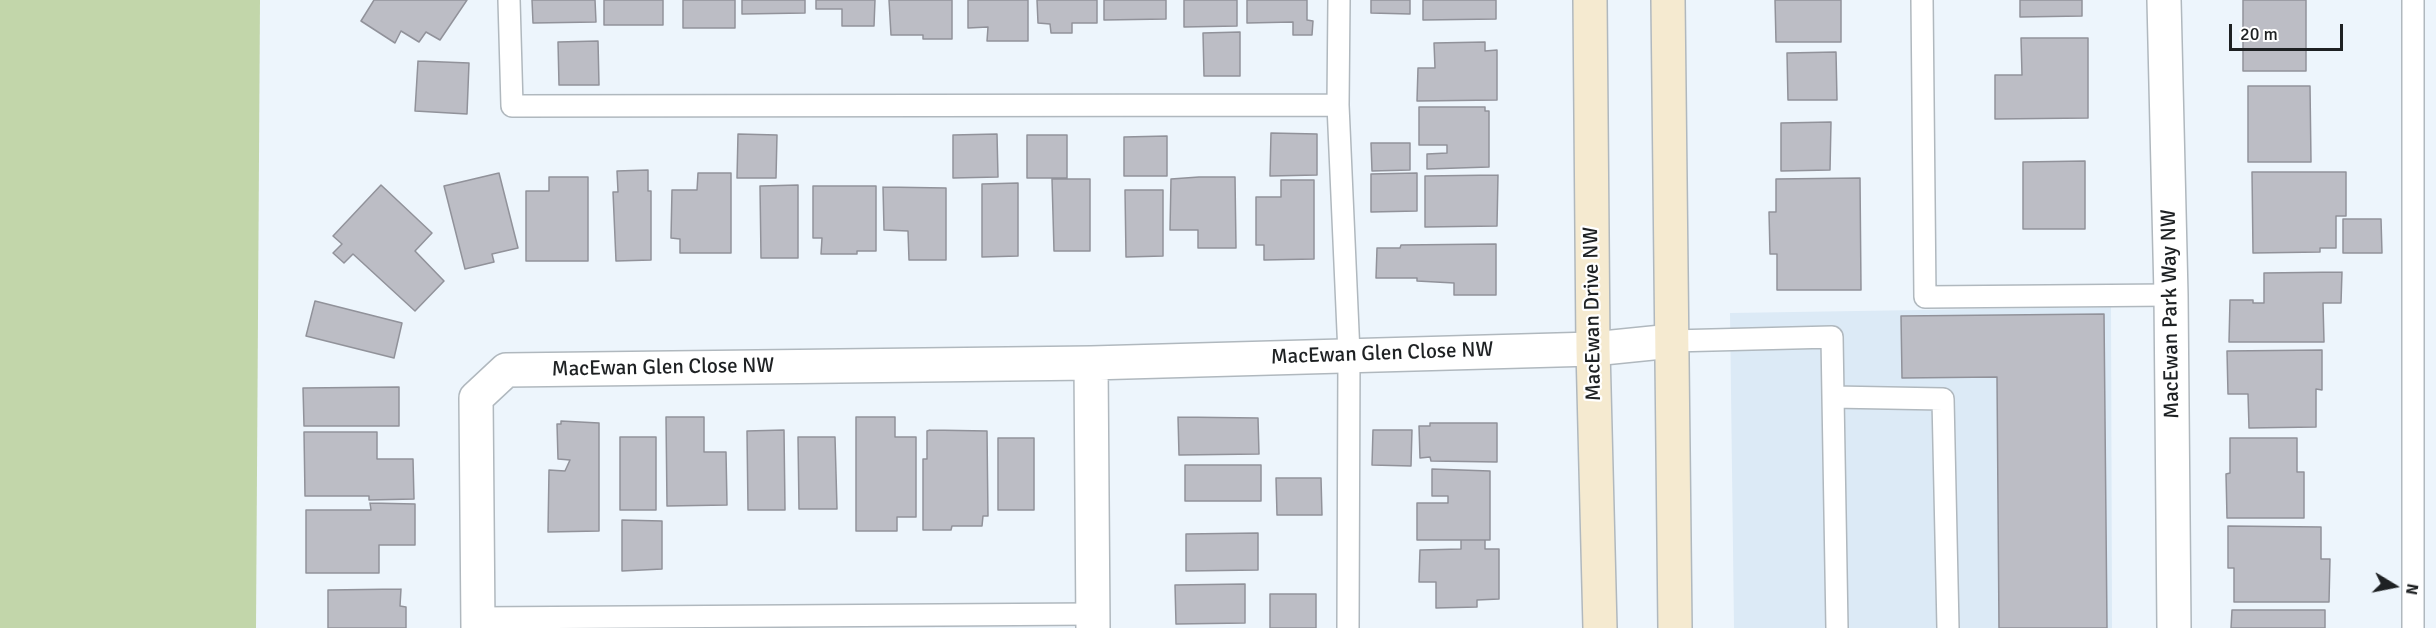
<!DOCTYPE html>
<style>
body{margin:0}
#map{position:relative;width:2436px;height:628px;overflow:hidden;background:#edf5fc;font-family:Signika,sans-serif}
canvas{display:block}
.north{position:absolute;left:2364px;top:556px;width:60px;height:60px;-webkit-text-stroke:4px #fff;paint-order:stroke;rotate:100deg;font-size:16px;font-weight:700;line-height:24px;text-align:center;color:#1e2123}
.north::after{content:'';display:block;margin:auto;width:21px;height:27px;background:#1e2123;clip-path:polygon(50% 0,100% 100%,50% 72%,0 100%)}
.scale{position:absolute;left:2229px;top:24px;width:114px;height:27px;box-sizing:border-box;border:3px solid #1e2123;border-top:0;padding-left:8px;font-size:18px;line-height:21px;white-space:nowrap;color:#1e2123;-webkit-text-stroke:4px #fff;paint-order:stroke}
</style>
<div id="map">
<canvas width="2436" height="628"></canvas>
<div class="north">N</div>
<div class="scale">20 m</div>
</div>
<script>
const context = document.querySelector('canvas').getContext('2d');
context.lineJoin = 'round';
function paint(path, color) { context.fillStyle = color; context.fill(path, 'evenodd'); }
const toPath = rows => new Path2D(rows.map(r => 'M' + r).join(''));
function trace(path, color, width, dash) { context.strokeStyle = color; context.lineWidth = width; context.lineCap = dash ? 'butt' : 'round'; context.setLineDash(dash || []); context.stroke(path); }
function write(font, color, halo, rows, align = 'center') {
  context.font = font + ' Signika,sans-serif'; context.lineWidth = 4.5; context.setLineDash([]); context.textBaseline = 'middle'; context.strokeStyle = halo; context.fillStyle = color; for (const [text, x, y, turn = 0] of rows) {
    context.save(); context.translate(x, y); context.rotate((+turn || 0) * Math.PI / 180); context.textAlign = isNaN(turn) ? turn : align; if (halo) context.strokeText(text, 0, 0); context.fillText(text, 0, 0); context.restore();
  }
}
paint(toPath([
 [2111,307,2112,628,1734,628,1730,313]
]), '#dceaf6');
paint(toPath([
 [0,0,260,0,256,628,0,628]
]), '#c2d6aa');
const building = toPath([
 [374,0,467,0,440,40,426,32,419,42,401,31,395,43,361,21,374,0],
 [532,0,595,0,596,22,533,23,532,0],
 [604,0,663,0,663,25,604,25,604,0],
 [683,0,735,0,735,28,683,28,683,0],
 [742,0,805,0,805,13,742,14,742,0],
 [816,0,875,0,874,26,842,26,842,9,816,9,816,0],
 [889,0,952,0,952,39,923,39,923,35,891,35,889,0],
 [968,0,1028,0,1028,41,987,41,988,27,968,28,968,0],
 [1037,0,1097,0,1097,23,1072,23,1072,33,1051,33,1050,24,1038,23,1037,0],
 [1104,0,1166,0,1166,19,1104,20,1104,0],
 [1184,0,1237,0,1237,26,1184,27,1184,0],
 [1247,0,1307,0,1307,20,1313,21,1312,35,1293,35,1293,22,1247,23,1247,0],
 [1371,0,1410,0,1410,14,1371,13,1371,0],
 [1423,0,1496,0,1496,19,1423,20,1423,0],
 [1775,0,1841,0,1841,42,1776,42,1775,0],
 [2020,0,2082,0,2082,16,2020,17,2020,0],
 [2243,0,2306,0,2306,71,2243,71,2243,0],
 [1240,32,1240,76,1204,76,1203,33,1240,32],
 [2021,38,2088,38,2088,118,1995,119,1995,75,2022,75,2021,38],
 [598,41,599,85,559,85,558,42,598,41],
 [1485,42,1485,51,1497,50,1497,100,1417,101,1418,68,1435,68,1434,43,1485,42],
 [1836,52,1837,100,1788,100,1787,53,1836,52],
 [418,61,469,63,467,114,415,111,418,61],
 [2248,86,2310,86,2311,162,2248,162,2248,86],
 [1419,107,1485,107,1485,111,1489,111,1489,167,1427,169,1427,154,1447,153,1447,145,1419,145,1419,107],
 [1831,122,1830,170,1781,171,1781,123,1831,122],
 [1271,133,1317,134,1317,175,1270,176,1271,133],
 [738,134,777,135,776,178,737,178,738,134],
 [997,134,998,177,953,178,953,135,997,134],
 [1027,135,1067,135,1067,178,1027,178,1027,135],
 [1167,136,1167,176,1124,176,1124,137,1167,136],
 [1371,143,1410,143,1410,170,1372,171,1371,143],
 [2085,161,2085,229,2023,229,2023,162,2085,161],
 [648,170,648,191,651,191,651,260,616,261,613,192,618,192,617,171,648,170],
 [2252,172,2346,172,2346,216,2336,216,2336,248,2320,248,2320,252,2253,253,2252,172],
 [499,173,518,248,492,254,494,262,465,269,444,186,499,173],
 [698,173,731,173,731,253,680,253,680,239,671,238,672,190,697,190,698,173],
 [1417,173,1417,211,1371,212,1371,174,1417,173],
 [1498,175,1497,226,1425,227,1425,176,1498,175],
 [549,177,588,177,588,261,526,261,526,191,549,191,549,177],
 [1199,177,1235,177,1236,248,1198,248,1198,230,1170,230,1171,179,1199,177],
 [1860,178,1861,290,1777,290,1777,254,1770,254,1769,212,1776,212,1776,179,1860,178],
 [1052,179,1090,179,1090,251,1054,251,1052,179],
 [1281,180,1314,180,1314,259,1264,260,1264,245,1256,245,1256,197,1281,197,1281,180],
 [1018,183,1018,256,982,257,982,184,1018,183],
 [381,185,432,233,415,251,444,281,415,311,353,254,344,263,333,253,342,244,333,236,381,185],
 [798,185,798,258,761,258,760,186,798,185],
 [813,186,876,186,876,251,857,251,857,254,821,254,822,238,813,238,813,186],
 [883,187,946,188,946,260,909,260,908,231,884,230,883,187],
 [1125,190,1163,190,1163,256,1126,257,1125,190],
 [2343,219,2381,219,2382,253,2343,253,2343,219],
 [1496,244,1496,295,1454,295,1454,283,1417,281,1417,278,1376,278,1377,248,1400,248,1401,245,1496,244],
 [2342,272,2341,303,2323,303,2324,342,2229,342,2230,300,2253,300,2253,303,2264,303,2264,273,2342,272],
 [315,301,402,323,394,358,306,336,315,301],
 [2104,314,2107,628,1999,628,1997,377,1902,378,1901,316,2104,314],
 [2322,350,2322,390,2316,389,2316,427,2249,428,2248,394,2228,394,2227,351,2322,350],
 [399,387,399,426,304,426,303,388,399,387],
 [666,417,704,417,704,452,726,452,727,505,667,506,666,417],
 [856,417,895,417,895,437,916,437,916,517,897,517,897,531,856,531,856,417],
 [1178,417,1258,418,1259,454,1179,455,1178,417],
 [561,421,599,423,599,531,548,532,549,470,565,471,570,460,558,459,557,424,561,424,561,421],
 [1430,423,1497,423,1497,462,1431,461,1430,457,1420,458,1419,426,1430,426,1430,423],
 [784,430,785,510,748,510,747,431,784,430],
 [930,430,987,431,988,516,983,516,982,526,952,526,951,530,923,530,923,459,927,459,927,431,930,430],
 [1373,430,1412,430,1411,466,1372,465,1373,430],
 [304,432,377,432,377,459,413,459,414,499,369,500,369,496,305,496,304,432],
 [620,437,656,437,656,510,620,510,620,437],
 [798,437,835,437,837,509,799,509,798,437],
 [998,438,1034,438,1034,510,998,510,998,438],
 [2230,438,2297,438,2297,472,2304,472,2304,518,2227,518,2226,474,2230,473,2230,438],
 [1185,465,1261,465,1261,501,1185,501,1185,465],
 [1432,469,1490,471,1490,540,1417,540,1417,503,1448,503,1448,496,1432,496,1432,469],
 [1276,478,1321,478,1322,515,1277,515,1276,478],
 [370,503,415,504,415,545,379,545,379,573,306,573,306,510,371,510,370,503],
 [622,520,662,521,662,569,622,571,622,520],
 [2228,526,2321,527,2321,559,2330,559,2329,602,2234,602,2234,568,2228,568,2228,526],
 [1258,533,1258,570,1186,571,1186,534,1258,533],
 [1461,540,1485,540,1485,549,1499,549,1499,599,1477,600,1477,607,1436,608,1436,582,1419,582,1420,550,1461,549,1461,540],
 [1245,584,1245,623,1176,624,1175,585,1245,584],
 [401,589,400,606,406,607,406,628,328,628,328,590,401,589],
 [1270,594,1316,594,1316,628,1270,628,1270,594],
 [2232,610,2325,610,2325,628,2231,628,2232,610]
]);
paint(building, '#bcbdc5');
trace(building, '#91929a', 1.5);
const lane = toPath([
 [509,0,512,106,1338,105],
 [1339,0,1338,105,1349,354,1348,628],
 [1922,0,1925,297,2171,295],
 [1672,341,1832,337,1833,397,1943,399,1948,628],
 [1833,397,1837,628],
 [478,618,1093,614],
 [2413,628,2413,0]
]);
const street = toPath([
 [2164,0,2171,295,2174,628],
 [1091,363,1093,628],
 [478,628,476,398,506,370,1091,363,1593,349,1672,341]
]);
const secondary = toPath([
 [1590,0,1593,349,1600,628],
 [1668,0,1675,628]
]);
trace(lane, '#b0b8be', 24);
trace(street, '#b0b8be', 36);
trace(secondary, '#b0b8be', 36);
trace(lane, '#fff', 21);
trace(street, '#fff', 33);
trace(secondary, '#f5ead0', 33);
write('21px', '#1e2123', '#fff', [
 ["MacEwan Drive NW",1593,314,-91],
 ["MacEwan Park Way NW",2171,314,-91],
 ["MacEwan Glen Close NW",1382,354,-2],
 ["MacEwan Glen Close NW",663,368,-1]
]);
</script>
